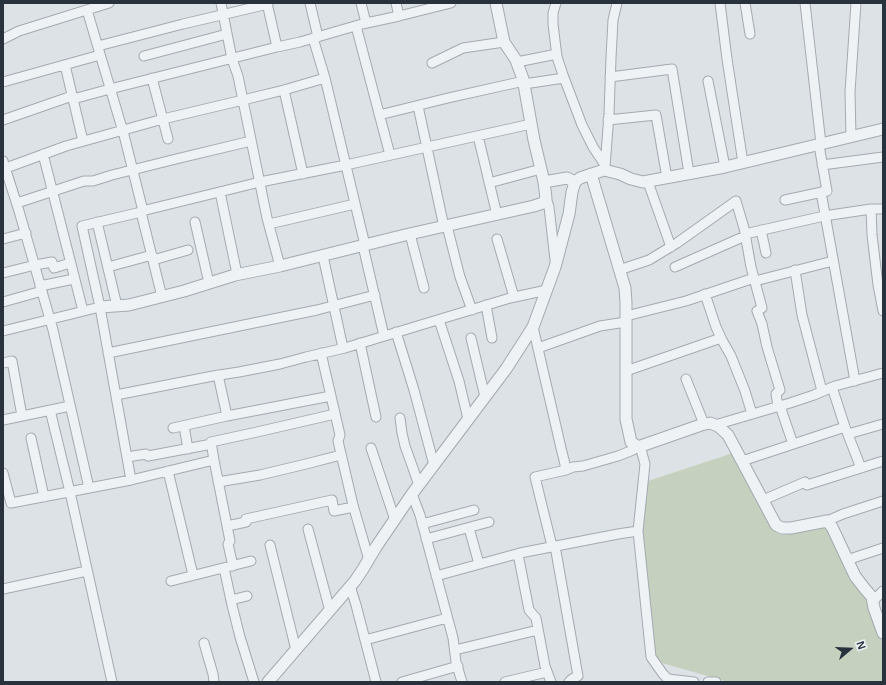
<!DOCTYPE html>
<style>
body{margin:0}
#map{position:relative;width:886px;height:685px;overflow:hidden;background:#dde2e6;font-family:Helvetica,sans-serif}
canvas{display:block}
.frame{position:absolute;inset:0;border:4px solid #27323c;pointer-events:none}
.north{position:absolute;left:830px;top:629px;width:40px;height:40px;-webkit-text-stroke:3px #ecf1f4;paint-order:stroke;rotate:71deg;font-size:11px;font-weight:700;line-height:16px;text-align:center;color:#27323c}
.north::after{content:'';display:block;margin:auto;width:14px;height:18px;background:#27323c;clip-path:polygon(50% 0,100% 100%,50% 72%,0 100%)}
</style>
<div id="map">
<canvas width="886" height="685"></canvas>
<div class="frame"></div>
<div class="north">N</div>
</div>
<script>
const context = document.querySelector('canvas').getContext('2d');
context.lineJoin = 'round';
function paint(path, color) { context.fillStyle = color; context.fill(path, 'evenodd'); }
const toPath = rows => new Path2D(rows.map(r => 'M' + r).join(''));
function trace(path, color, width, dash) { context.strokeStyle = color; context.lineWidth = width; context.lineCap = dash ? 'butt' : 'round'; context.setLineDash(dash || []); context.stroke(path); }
paint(toPath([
 [733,453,774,528,778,534,783,535,826,527,868,601,883,645,883,682,725,682,725,681,662,663,653,652,642,527,645,482]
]), '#c5d0be');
const minor = toPath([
 [221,3,232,59,238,76,267,218,280,266],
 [267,3,277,47],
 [310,3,318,37],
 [361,3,366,23],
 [396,3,399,16],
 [556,3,553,13,553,24,557,57,563,75,582,125,593,147,605,165],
 [720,3,727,59,743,163],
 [745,3,750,34],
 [805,3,821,144],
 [87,10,124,135,143,211],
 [356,26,390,155],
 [313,38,325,78,365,245],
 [3,39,19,31,109,3],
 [98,46,183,24,268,4],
 [144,56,227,34],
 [517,62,557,54],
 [432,63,463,48,504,42],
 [65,65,83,141],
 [610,77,672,69,689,173],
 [152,78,168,139],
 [708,81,725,167],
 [3,82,100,55],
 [524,84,564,78],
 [284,90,303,174],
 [73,99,110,89,277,47,300,42,362,24,399,16,451,3],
 [418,106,444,227],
 [379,115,448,98,524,81],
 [3,120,72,96],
 [608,120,656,115,667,178],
 [478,136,497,215],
 [851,137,850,92,856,3],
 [43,154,83,311],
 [3,161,19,211,53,330,89,488],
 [822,165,883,157],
 [605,167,609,114,611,58,613,20,617,3],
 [3,171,6,168,66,146,163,119,243,100,284,90,325,78],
 [648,182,671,247],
 [489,183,541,169],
 [220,192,237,274],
 [821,192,855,381],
 [546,198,549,207,555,260],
 [785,200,827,191,819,145],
 [17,203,84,181,93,181,112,175,176,159,251,141],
 [871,209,872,235,878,285,883,311],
 [141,212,162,297],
 [97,222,117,306],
 [195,222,209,283],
 [269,224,355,204],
 [447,226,460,277,472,310],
 [761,230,766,253],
 [410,234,424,288],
 [745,234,824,216,871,209,883,209],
 [3,239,26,233],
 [497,239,514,297],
 [363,246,384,336],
 [323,256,343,348],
 [153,260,188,250],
 [108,267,152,255],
 [675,267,745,236],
 [619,270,649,260,677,243,736,201,744,228,751,267,762,308,757,311,762,324,767,347,780,390,776,394,778,406],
 [795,270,802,315,822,391],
 [3,273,35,265,52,262,54,268,70,263],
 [755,281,833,261],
 [40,286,74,279],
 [705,294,716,327,722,340,731,356,745,391,752,414],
 [3,302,42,291],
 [486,305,492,338],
 [626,316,686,301,754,278],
 [439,320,459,381,468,419],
 [533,327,561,448,564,460,566,470],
 [3,331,100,307],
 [396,332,414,390,434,465],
 [471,338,485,397],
 [360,343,376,417],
 [538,348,600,326,626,322],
 [108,353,317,310,375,295],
 [321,353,340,435,338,441,353,505,369,560],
 [3,363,12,361,22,416],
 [626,371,721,338],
 [218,375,227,416],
 [686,379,704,424],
 [832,387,845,427,861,468],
 [116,395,213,376,239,372,280,364,306,357,345,348,510,298,547,290],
 [780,406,793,444],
 [50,410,70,492,112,682],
 [400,418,402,433,405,446,419,485],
 [3,420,70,406],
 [715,425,790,403,814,395,835,386,883,373],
 [184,426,188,449],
 [173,428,227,416,331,396],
 [848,434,883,424],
 [31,438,44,497],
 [640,446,645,464,638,531,651,657,663,674,668,679,694,682],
 [371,448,395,520],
 [127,457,146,454,148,456,212,444],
 [742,461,845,427],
 [168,471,193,575],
 [3,473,11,503,131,480,214,460],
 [131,480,100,307,82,226,137,213,146,210,260,182,346,165,531,124],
 [218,482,260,475,306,464,341,455],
 [412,494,420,515,453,638,456,662,462,682],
 [763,500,805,482,807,485,883,461],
 [827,521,843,514,883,501],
 [422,524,474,510],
 [227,526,246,522,246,519,332,500,334,511,353,507],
 [469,528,479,564],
 [308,529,330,611],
 [426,539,489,522],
 [270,545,296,650],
 [552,546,535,477,566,470,573,467,583,466,618,456,633,450,638,447],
 [555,546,578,676,572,679,569,682],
 [518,554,529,610,536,618,545,666,551,682],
 [847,560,883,548],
 [233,566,228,544,230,541,214,460,211,442,257,432,335,414],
 [224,568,232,605,240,637,254,682],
 [436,576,520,553,618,534,638,531],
 [171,581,251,561],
 [350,586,356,605,376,682],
 [3,589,87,571],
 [231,600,247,596],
 [873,601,883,591],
 [365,640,447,618],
 [204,643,213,674,214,682],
 [455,650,538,630],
 [402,682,458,666],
 [505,682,547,672],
 [708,682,716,682]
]);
const tertiary = toPath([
 [591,174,625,288,626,303,626,419,631,442,638,447,701,425,710,423,718,426,728,435,776,525,782,528,791,528,827,521,832,527,855,576,865,589,872,597,874,608,883,633],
 [544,182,567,178,575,182],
 [100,307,129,305,184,291,235,275,280,266,405,235,534,206,543,203,546,198,544,182,534,140,523,79,516,60,504,42,496,3],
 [268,682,355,581,363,569,376,547,412,494,506,369,533,327,555,267,569,214,572,192,575,182,580,178,604,170,620,174,631,179,643,182,725,167,883,129]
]);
trace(minor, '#a3aab0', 11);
trace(tertiary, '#a3aab0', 13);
trace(minor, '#eff2f5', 9);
trace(tertiary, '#eff2f5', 11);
</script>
